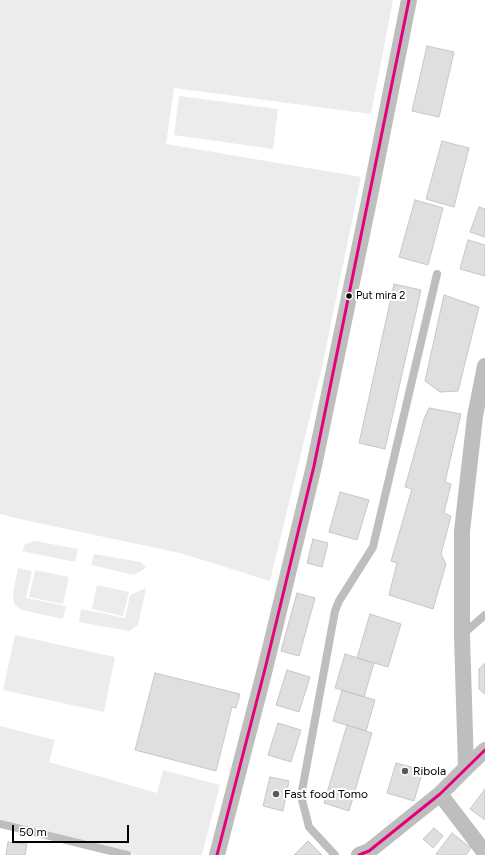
<!DOCTYPE html>
<style>
body{margin:0}
#map{position:relative;width:485px;height:855px;overflow:hidden;background:#fff;font-family:Figtree,sans-serif}
canvas{display:block}
.scale{position:absolute;left:12px;top:825px;width:117px;height:18px;box-sizing:border-box;border:2px solid #000;border-top:0;padding-left:5px;font-size:12px;line-height:14px;white-space:nowrap;color:#000;-webkit-text-stroke:3px #fff;paint-order:stroke}
</style>
<div id="map">
<canvas width="485" height="855"></canvas>
<div class="scale">50 m</div>
</div>
<script>
const context = document.querySelector('canvas').getContext('2d');
context.lineJoin = 'round';
function paint(path, color) { context.fillStyle = color; context.fill(path, 'evenodd'); }
const toPath = rows => new Path2D(rows.map(r => 'M' + r).join(''));
function trace(path, color, width, dash) { context.strokeStyle = color; context.lineWidth = width; context.lineCap = dash ? 'butt' : 'round'; context.setLineDash(dash || []); context.stroke(path); }
function write(font, color, halo, rows, align = 'center') {
  context.font = font + ' Figtree,sans-serif'; context.lineWidth = 4; context.setLineDash([]); context.textBaseline = 'middle'; context.strokeStyle = halo; context.fillStyle = color; for (const [text, x, y, turn = 0] of rows) {
    context.save(); context.translate(x, y); context.rotate((+turn || 0) * Math.PI / 180); context.textAlign = isNaN(turn) ? turn : align; if (halo) context.strokeText(text, 0, 0); context.fillText(text, 0, 0); context.restore();
  }
}
paint(toPath([
 [0,0,393,0,371,114,174,88,166,144,361,177,323,363,270,581,180,553,24,520,0,514],
 [179,96,278,109,273,149,174,135],
 [35,541,78,549,75,562,22,551,25,544],
 [94,554,141,562,146,568,134,575,91,565],
 [18,568,32,571,26,598,66,606,63,619,22,610,14,604,13,593],
 [35,570,69,577,63,604,29,597],
 [97,585,129,592,123,616,92,609],
 [146,588,138,625,129,631,79,622,81,609,125,618,130,595],
 [15,635,115,657,104,712,3,690],
 [0,726,55,740,49,762,157,793,163,770,220,785,202,855,136,855,0,820]
]), '#ececec');
const building = toPath([
 [427,46,454,52,439,117,412,111,427,46],
 [442,141,469,148,454,207,426,199,442,141],
 [415,200,443,208,428,265,399,257,415,200],
 [479,207,485,209,485,237,470,232,479,207],
 [468,240,485,245,485,276,460,269,468,240],
 [394,284,421,290,385,449,359,443,394,284],
 [444,295,479,307,458,391,440,392,425,381,444,295],
 [429,408,461,414,445,482,451,484,444,513,451,516,441,554,446,564,433,609,389,595,397,563,391,561,412,489,405,487,424,419,429,408],
 [340,492,369,500,357,540,329,532,340,492],
 [313,539,328,543,322,567,307,563,313,539],
 [297,593,315,598,299,656,281,651,297,593],
 [370,614,401,624,388,667,357,658,370,614],
 [345,654,374,663,364,697,335,688,345,654],
 [485,663,485,694,479,689,479,669,485,663],
 [287,670,310,677,299,712,276,705,287,670],
 [155,673,240,694,236,708,232,707,216,771,135,750,155,673],
 [342,690,375,700,366,731,333,721,342,690],
 [278,723,301,730,291,762,268,755,278,723],
 [347,725,372,733,349,811,324,803,347,725],
 [396,763,423,770,414,801,387,793,396,763],
 [270,777,289,781,283,811,263,806,270,777],
 [485,789,485,820,470,809,485,789],
 [434,828,443,836,433,848,423,839,434,828],
 [452,833,471,848,466,855,437,855,436,854,452,833],
 [308,841,322,855,294,855,308,841],
 [8,842,27,844,25,855,6,855,8,842]
]);
paint(building, '#dfdfdf');
trace(building, '#c7c7c7', 1);
trace(toPath([
 [462,635,485,615],
 [0,824,127,855],
 [335,855,309,827,301,796,335,611,339,601,373,547,437,274]
]), '#bebebe', 8);
trace(toPath([
 [466,768,462,636,462,531,475,416,485,366],
 [440,794,485,853],
 [217,855,265,669,314,466,370,196,409,0],
 [359,855,369,851,440,794,466,768,485,750]
]), '#bebebe', 16);
trace(toPath([
 [217,855,265,669,314,466,409,0],
 [359,855,369,851,440,794,485,750]
]), '#e5007d', 3);
for (const [x, y, r, color] of [
 [349,296,3.5,"#000"],
 [405,771,4,"#595959"],
 [276,794,4,"#595959"]
]) { const dot = new Path2D(); dot.arc(x, y, r, 0, 2 * Math.PI); context.fillStyle = color; context.fill(dot); trace(dot, '#fff', 1.5); }
write('11px', '#000', '#fff', [
 ["Put mira 2",356,296]
], 'left');
write('12px', '#000', '#fff', [
 ["Ribola",413,771],
 ["Fast food Tomo",284,794]
], 'left');
</script>
